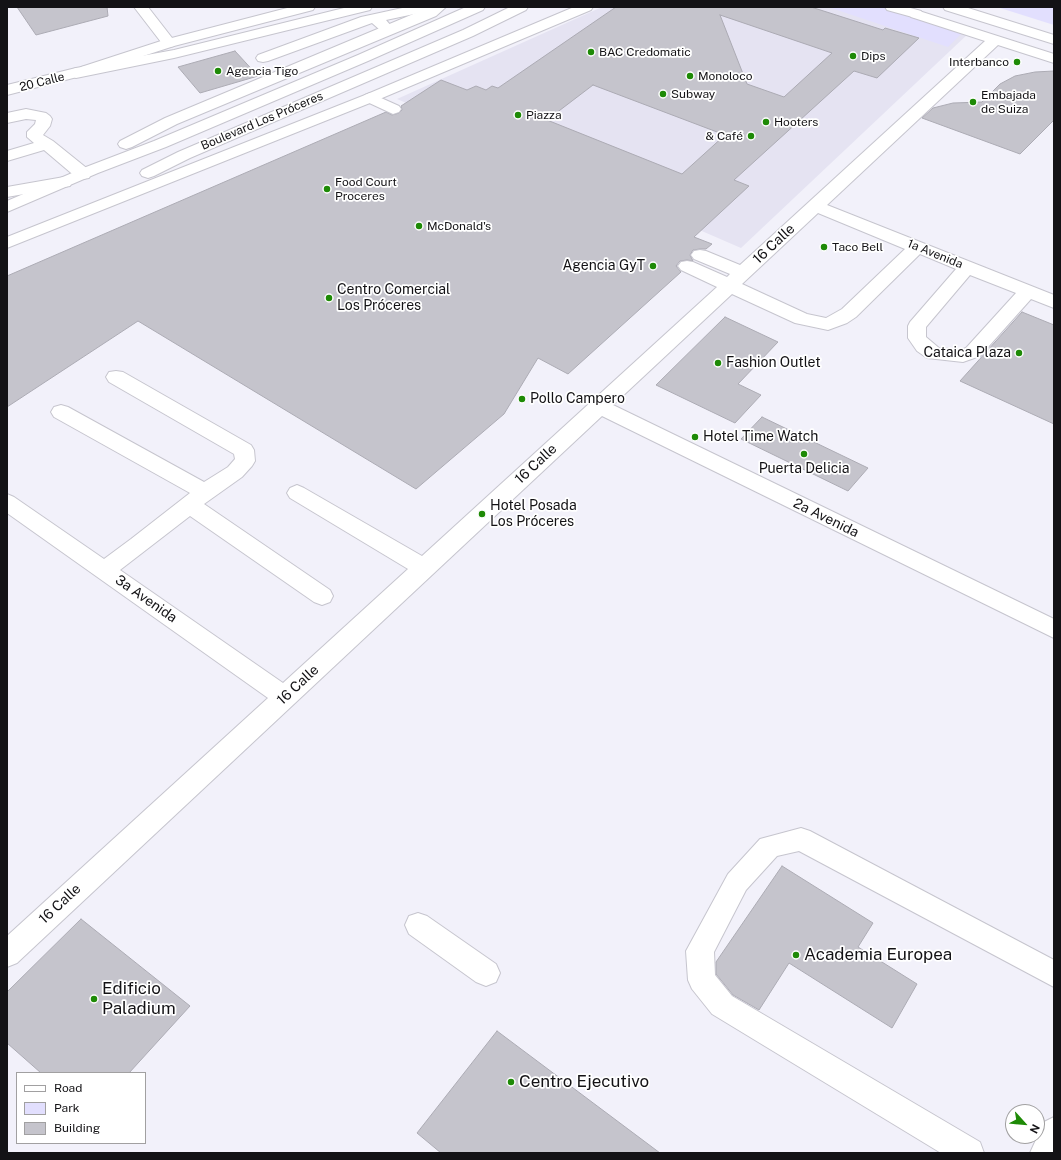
<!DOCTYPE html>
<meta charset="utf-8">
<style>
body{margin:0}
#map{position:relative;width:1061px;height:1160px;overflow:hidden;background:#f2f1fa;font-family:"Public Sans",sans-serif}
canvas{display:block}
.frame{position:absolute;inset:0;border:8px solid #131215;pointer-events:none}
.legend{position:absolute;left:16px;top:1072px;width:130px;height:72px;box-sizing:border-box;background:#fff;border:1px solid #a1a0a1;margin:0;padding:5px 7px;list-style:none;font-size:12px;color:#131215}
.legend li{display:flex;align-items:center;gap:8px;height:20px}
.legend b{width:20px;border:1px solid #a1a0a1}
.north{position:absolute;left:1005px;top:1104px;width:40px;height:40px;box-sizing:border-box;background:#fff;border:1px solid #a1a0a1;border-radius:50%;rotate:117deg;font-size:11px;font-weight:700;line-height:16px;text-align:center;color:#131215}
.north::after{content:'';display:block;margin:auto;width:14px;height:18px;background:#1e8a06;clip-path:polygon(50% 0,100% 100%,50% 72%,0 100%)}
</style>
<div id="map">
<canvas width="1061" height="1160"></canvas>
<div class="frame"></div>
<ul class="legend">
<li><b style="height:5px;background:#fff"></b>Road</li>
<li><b style="height:11px;background:#e2dffe"></b>Park</li>
<li><b style="height:11px;background:#c5c4cc"></b>Building</li>
</ul>
<div class="north">N</div>
</div>
<script>
const context = document.querySelector('canvas').getContext('2d');
context.lineJoin = 'round';
function paint(path, color) { context.fillStyle = color; context.fill(path, 'evenodd'); }
const toPath = rows => new Path2D(rows.map(r => 'M' + r).join(''));
function trace(path, color, width, dash) { context.strokeStyle = color; context.lineWidth = width; context.lineCap = dash ? 'butt' : 'round'; context.setLineDash(dash || []); context.stroke(path); }
function write(font, color, halo, rows, align = 'center') {
  context.font = font + ' "Public Sans",sans-serif'; context.lineWidth = 3.5; context.setLineDash([]); context.textBaseline = 'middle'; context.strokeStyle = halo; context.fillStyle = color; for (const [text, x, y, turn = 0] of rows) {
    context.save(); context.translate(x, y); context.rotate((+turn || 0) * Math.PI / 180); context.textAlign = isNaN(turn) ? turn : align; if (halo) context.strokeText(text, 0, 0); context.fillText(text, 0, 0); context.restore();
  }
}
paint(toPath([
 [602,7,894,7,969,33,741,248,397,99]
]), '#e5e3f2');
paint(toPath([
 [828,7,883,7,962,33,948,47],
 [997,7,1054,7,1054,25]
]), '#e2dffe');
const building = toPath([
 [17,7,107,7,108,16,36,35,17,7],
 [616,7,811,7,883,30,885,28,919,38,877,78,854,71,734,180,749,186,694,237,712,244,706,249,700,249,693,250,690,255,693,261,687,260,680,261,676,266,681,272,568,374,538,358,504,414,416,489,138,321,7,407,7,276,386,112,392,115,399,113,402,110,401,106,441,80,467,90,476,86,486,90,492,86,498,88,616,7],
 [720,15,832,53,784,97,747,84,720,15],
 [593,85,725,135,682,174,547,120,593,85],
 [235,51,258,76,200,93,178,67,235,51],
 [1054,71,1054,120,1020,154,922,118,933,108,953,103,982,102,1000,84,1015,76,1035,72,1054,71],
 [1022,312,1054,325,1054,424,960,381,1022,312],
 [725,317,778,342,738,384,761,395,735,423,656,385,725,317],
 [762,417,868,468,848,491,741,439,762,417],
 [782,866,873,923,858,947,917,984,892,1028,789,963,759,1010,733,995,716,974,716,962,782,866],
 [81,919,190,1006,129,1073,41,1073,7,1043,7,992,81,919],
 [497,1031,660,1153,441,1153,417,1133,497,1031]
]);
paint(building, '#c5c4cc');
trace(building, '#acabb4', 1);
const minor = toPath([
 [134,7,148,7,176,43,174,46,169,47,164,46,134,7],
 [407,7,435,7,433,10,386,20,392,27,390,30,385,31,380,30,372,23,268,61,263,62,258,61,256,58,258,55,361,17,407,7],
 [916,10,1054,54,1054,63,998,45,827,205,1054,295,1054,308,1031,299,980,356,963,362,927,358,917,351,908,338,908,326,910,322,956,269,920,254,856,317,847,323,828,330,795,323,732,294,613,405,1054,619,1054,638,602,416,17,963,7,967,7,936,268,698,7,513,7,494,14,497,104,559,131,539,190,493,54,417,51,412,54,407,61,405,68,407,204,482,228,467,235,459,234,454,109,382,106,377,109,372,116,371,123,372,251,445,254,450,255,461,252,466,242,477,204,504,330,590,333,596,330,602,322,605,314,602,190,516,120,570,283,683,408,569,290,498,287,493,290,488,297,485,304,488,422,556,717,287,681,270,678,266,681,262,687,261,693,262,727,277,730,274,694,259,691,255,694,251,700,250,706,251,740,265,985,41,911,17,909,14,911,11,916,10],
 [818,213,905,249,842,309,826,318,807,314,742,284,818,213],
 [970,275,1016,293,966,348,961,350,939,348,926,337,926,327,970,275],
 [76,68,81,70,84,73,81,76,7,95,7,85,76,68],
 [370,93,399,106,401,109,399,112,393,114,365,101,362,98,365,95,370,93],
 [26,109,46,113,50,116,52,119,50,126,43,135,53,141,89,170,91,174,89,178,83,179,77,178,44,150,7,161,7,151,34,143,27,137,27,132,35,124,36,120,26,119,7,123,7,113,26,109],
 [64,177,70,178,72,182,70,186,7,197,7,187,64,177],
 [801,828,810,831,1054,960,1054,987,799,851,777,856,746,890,714,952,715,975,732,996,980,1142,984,1153,941,1153,712,1014,692,989,688,980,686,951,728,874,760,839,801,828],
 [418,913,427,916,496,964,500,973,496,982,486,986,476,982,409,934,405,925,409,916,418,913],
 [1054,1117,1054,1153,1030,1153,1044,1122,1054,1117]
]);
const major = toPath([
 [291,7,315,7,313,10,174,46,91,73,86,75,81,73,78,70,81,67,164,40,291,7],
 [943,7,965,7,1054,35,1054,44,945,10,943,7]
]);
const highway = toPath([
 [348,7,372,7,370,10,174,58,76,78,71,76,68,73,71,70,76,68,174,50,348,7],
 [430,7,446,7,436,16,177,124,132,147,126,149,120,147,118,144,120,141,165,118,430,7],
 [466,7,485,7,483,10,368,61,166,147,98,173,7,212,7,201,86,167,154,141,358,55,466,7],
 [510,7,528,7,526,10,473,36,190,158,154,176,148,178,142,176,140,173,142,170,178,152,463,30,510,7],
 [574,7,593,7,591,10,375,101,7,248,7,237,365,95,574,7],
 [885,7,907,7,921,11,923,14,921,17,916,18,887,10,885,7]
]);
trace(minor, '#c6c5ce', 2);
trace(major, '#c6c5ce', 2);
trace(highway, '#c6c5ce', 2);
paint(minor, '#fff');
paint(major, '#fff');
paint(highway, '#fff');
for (const [x, y, r, color] of [
 [591,52,4,"#1e8a06"],
 [853,56,4,"#1e8a06"],
 [1017,62,4,"#1e8a06"],
 [218,71,4,"#1e8a06"],
 [690,76,4,"#1e8a06"],
 [663,94,4,"#1e8a06"],
 [973,102,4,"#1e8a06"],
 [518,115,4,"#1e8a06"],
 [766,122,4,"#1e8a06"],
 [751,136,4,"#1e8a06"],
 [327,189,4,"#1e8a06"],
 [419,226,4,"#1e8a06"],
 [824,247,4,"#1e8a06"],
 [653,266,4,"#1e8a06"],
 [329,298,4,"#1e8a06"],
 [1019,353,4,"#1e8a06"],
 [718,363,4,"#1e8a06"],
 [522,399,4,"#1e8a06"],
 [695,437,4,"#1e8a06"],
 [804,454,4,"#1e8a06"],
 [482,514,4,"#1e8a06"],
 [796,955,4,"#1e8a06"],
 [94,999,4,"#1e8a06"],
 [511,1082,4,"#1e8a06"]
]) { const dot = new Path2D(); dot.arc(x, y, r, 0, 2 * Math.PI); context.fillStyle = color; context.fill(dot); trace(dot, '#fff', 1.5); }
write('12px', '#131215', '#fff', [
 ["BAC Credomatic",599,52],
 ["Dips",861,56],
 ["Interbanco",1009,62,"right"],
 ["Agencia Tigo",226,71],
 ["Monoloco",698,76],
 ["Subway",671,94],
 ["Embajada",981,95],
 ["de Suiza",981,109],
 ["Piazza",526,115],
 ["Hooters",774,122],
 ["& Café",743,136,"right"],
 ["Food Court",335,182],
 ["Proceres",335,196],
 ["McDonald's",427,226],
 ["Taco Bell",832,247]
], 'left');
write('12px', '#131215', '#fff', [
 ["20 Calle",42,82,-14],
 ["Boulevard Los Próceres",262,121,-23],
 ["1a Avenida",935,254,22]
]);
write('14px', '#131215', '#fff', [
 ["16 Calle",774,244,-43],
 ["16 Calle",536,464,-43],
 ["2a Avenida",826,518,26],
 ["3a Avenida",146,599,35],
 ["16 Calle",298,685,-43],
 ["16 Calle",60,904,-43]
]);
write('14px', '#131215', '#fff', [
 ["Agencia GyT",645,266,"right"],
 ["Centro Comercial",337,290],
 ["Los Próceres",337,306],
 ["Cataica Plaza",1011,353,"right"],
 ["Fashion Outlet",726,363],
 ["Pollo Campero",530,399],
 ["Hotel Time Watch",703,437],
 ["Puerta Delicia",804,469,"center"],
 ["Hotel Posada",490,506],
 ["Los Próceres",490,522]
], 'left');
write('17px', '#131215', '#fff', [
 ["Academia Europea",804,955],
 ["Edificio",102,989],
 ["Paladium",102,1009],
 ["Centro Ejecutivo",519,1082]
], 'left');
</script>
